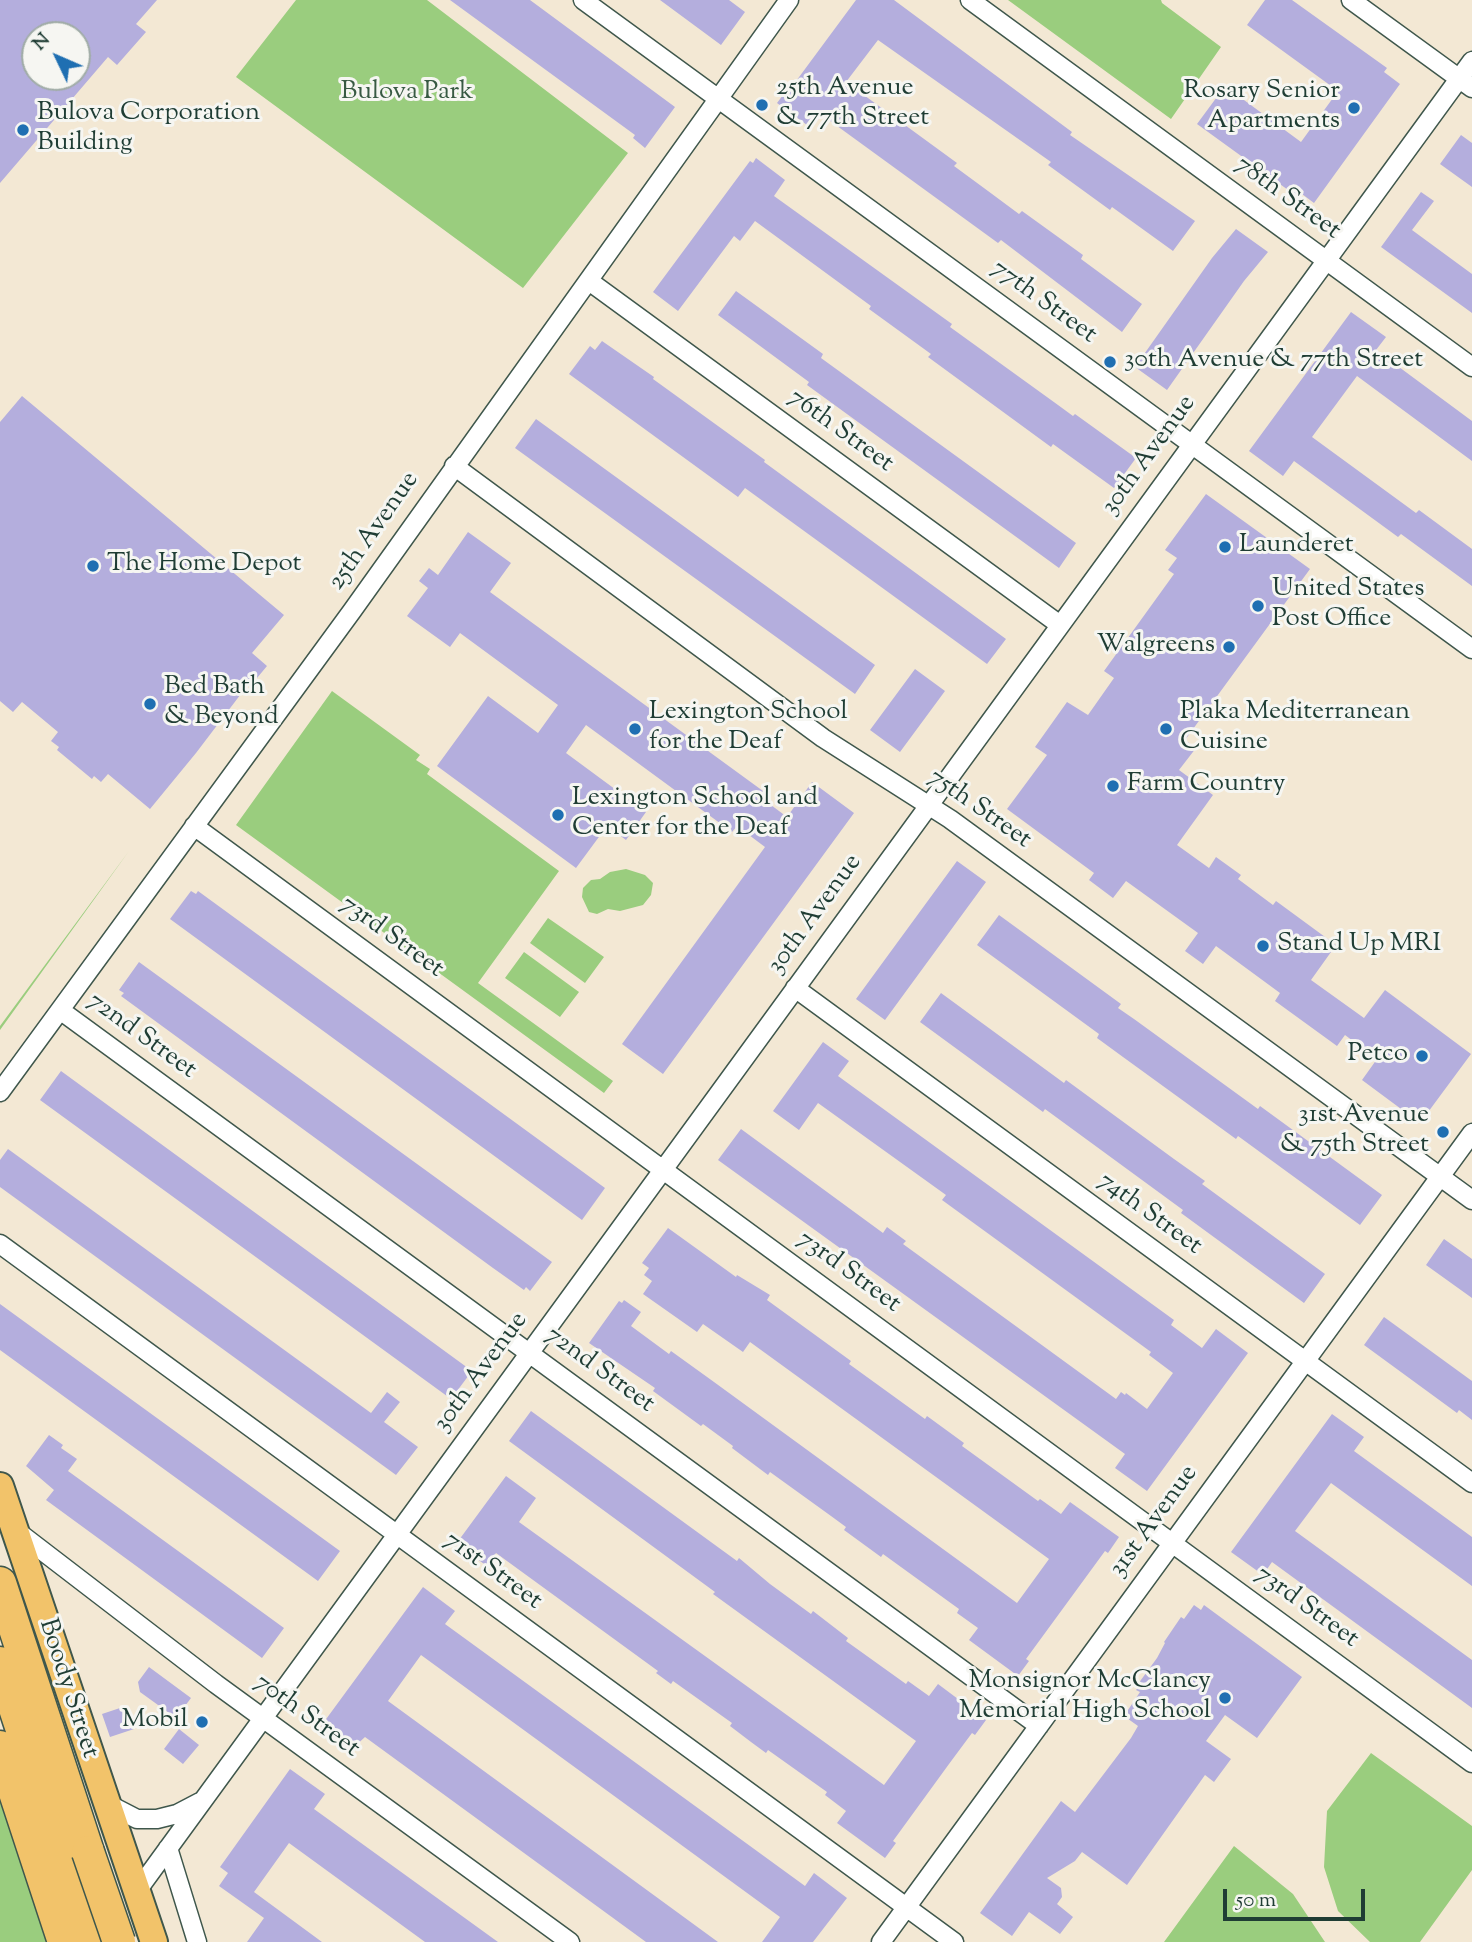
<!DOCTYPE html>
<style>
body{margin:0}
#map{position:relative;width:1472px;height:1942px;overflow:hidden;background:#f3e8d4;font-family:"Sorts Mill Goudy",serif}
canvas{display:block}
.north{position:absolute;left:21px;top:21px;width:70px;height:70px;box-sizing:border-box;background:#f6f6f2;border:2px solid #a0aca6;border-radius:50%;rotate:314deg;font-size:19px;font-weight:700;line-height:28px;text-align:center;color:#1f3d34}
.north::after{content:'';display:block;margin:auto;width:24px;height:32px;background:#1f6fb2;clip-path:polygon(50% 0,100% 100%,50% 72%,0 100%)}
.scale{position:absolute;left:1223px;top:1889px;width:142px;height:32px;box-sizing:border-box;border:4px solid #1f3d34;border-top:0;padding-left:9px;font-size:21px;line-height:24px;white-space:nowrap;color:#1f3d34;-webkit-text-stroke:5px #f6f6f2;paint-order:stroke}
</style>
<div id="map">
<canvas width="1472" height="1942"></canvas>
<div class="north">N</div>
<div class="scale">50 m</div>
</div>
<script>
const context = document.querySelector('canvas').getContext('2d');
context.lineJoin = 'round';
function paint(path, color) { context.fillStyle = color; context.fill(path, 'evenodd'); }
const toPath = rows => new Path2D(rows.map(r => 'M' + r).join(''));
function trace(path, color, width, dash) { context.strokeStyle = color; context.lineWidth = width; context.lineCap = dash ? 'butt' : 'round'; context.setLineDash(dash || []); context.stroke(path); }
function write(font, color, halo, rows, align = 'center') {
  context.font = font + ' "Sorts Mill Goudy",serif'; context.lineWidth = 6; context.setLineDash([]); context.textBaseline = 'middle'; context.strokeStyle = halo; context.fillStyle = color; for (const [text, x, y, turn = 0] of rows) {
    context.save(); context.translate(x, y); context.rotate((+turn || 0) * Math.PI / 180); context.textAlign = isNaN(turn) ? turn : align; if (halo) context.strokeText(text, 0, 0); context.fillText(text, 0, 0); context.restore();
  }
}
paint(toPath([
 [296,0,427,0,628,153,523,288,236,77],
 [1008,0,1161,0,1162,3,1221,47,1171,119],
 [332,691,420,755,416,760,430,769,427,774,559,871,478,983,613,1081,604,1093,236,825],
 [129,851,0,1030,0,1026],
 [626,869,645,875,653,883,651,895,643,905,620,911,608,909,597,914,589,912,582,897,583,888,591,880,600,879,610,872],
 [548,918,604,957,585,983,530,943],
 [524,952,579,992,560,1017,505,978],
 [1371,1753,1472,1826,1472,1870,1420,1942,1370,1942,1338,1911,1324,1867,1327,1811],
 [0,1788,51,1942,0,1942],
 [1234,1846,1293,1894,1325,1942,1164,1942]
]), '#9acd7e');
paint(toPath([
 [0,0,157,0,136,24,146,32,117,65,108,57,0,183],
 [35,35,77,35,77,77,35,77],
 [450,0,530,0,675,107,645,148,633,138,635,135],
 [660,0,729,0,745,12,721,45],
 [856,0,894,0,1072,132,1070,135,1195,221,1173,251,1112,207,1110,210,1048,165,1051,162,878,40,846,82,957,163,954,166,988,191,1019,214,1022,211,1083,255,1081,259,1142,304,1122,332,1001,240,998,243,822,115,811,128,777,103,786,91,788,92],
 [1265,0,1292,0,1387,68,1384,72,1400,84,1314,203,1298,191,1295,195,1197,124,1225,86,1301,142,1338,91,1247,25],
 [1461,135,1472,143,1472,187,1440,164],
 [756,158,785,180,774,196,952,324,950,327,1058,405,1073,416,1075,414,1136,458,1114,488,1053,444,1051,447,928,357,931,354,869,309,871,306,755,221,740,241,734,236,678,311,653,292,750,161,753,163],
 [1421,192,1434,201,1412,230,1472,274,1472,313,1381,247],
 [1236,229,1268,252,1244,281,1167,390,1135,367,1212,258],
 [736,291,823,354,821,358,1076,543,1059,568,807,385,809,382,718,315],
 [1351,312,1386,337,1376,350,1472,421,1472,461,1357,376,1312,437,1416,513,1419,510,1472,549,1472,586,1401,534,1398,537,1294,461,1283,476,1249,451],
 [602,341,654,377,653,379,765,460,764,462,1006,639,987,664,745,488,738,497,569,374,590,346,595,350],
 [22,396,284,615,252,653,267,666,252,684,250,682,196,753,150,809,108,774,101,782,94,776,92,779,57,750,59,747,51,741,58,732,22,702,13,712,0,701,0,422],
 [536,419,875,665,855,694,515,448],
 [1206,494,1310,569,1185,740,1196,748,1179,770,1213,795,1177,845,1209,868,1216,857,1241,875,1238,879,1273,905,1276,901,1336,945,1311,980,1364,1018,1385,990,1471,1054,1420,1123,1362,1080,1377,1059,1345,1035,1337,1046,1275,1001,1280,993,1216,946,1203,964,1185,951,1198,933,1126,881,1113,898,1089,880,1094,873,1007,809,1047,755,1035,747,1067,702,1088,715,1114,678,1104,671,1174,574,1168,570,1177,558,1165,550],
 [468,532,511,563,490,592,763,791,759,796,787,817,812,782,854,813,663,1074,622,1044,765,847,737,826,732,832,586,725,566,753,646,812,626,840,607,826,576,868,437,766,488,696,538,733,558,705,460,633,450,647,407,616,428,588,419,581,429,568,438,575],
 [915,669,945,691,900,752,870,730],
 [957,861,986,882,885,1020,856,999],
 [191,891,196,894,198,891,605,1188,582,1220,170,919],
 [999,915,1121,1004,1118,1008,1134,1019,1258,1109,1260,1106,1382,1195,1360,1225,1238,1136,1236,1139,1123,1057,1097,1038,1099,1034,977,945],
 [139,962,552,1262,530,1291,526,1287,524,1290,493,1268,121,996,124,993,119,990],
 [941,993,1064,1083,1066,1080,1174,1159,1205,1181,1202,1184,1325,1274,1304,1303,1181,1213,1183,1210,1045,1109,1043,1112,920,1022],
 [823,1042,849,1061,838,1076,1174,1320,1171,1325,1202,1348,1216,1329,1248,1353,1147,1491,1115,1468,1125,1454,718,1160,741,1129,883,1233,887,1227,906,1241,903,1244,1116,1399,1121,1392,1125,1395,1126,1393,1147,1409,1173,1373,1149,1355,1151,1352,942,1200,946,1195,818,1103,799,1130,773,1111],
 [61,1071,472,1371,451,1399,40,1100],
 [8,1149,371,1413,387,1392,400,1402,384,1422,418,1447,396,1475,0,1187,0,1160],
 [668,1228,736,1277,737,1275,770,1295,767,1300,851,1361,849,1364,925,1419,927,1416,964,1443,962,1446,1038,1501,1040,1499,1061,1514,1070,1502,1119,1537,1108,1553,1105,1551,1026,1659,1029,1661,1018,1676,969,1640,978,1628,957,1613,959,1609,883,1554,881,1557,844,1530,846,1527,831,1516,770,1472,768,1475,732,1448,733,1446,703,1424,701,1426,653,1391,655,1388,589,1343,619,1301,622,1303,624,1300,641,1312,631,1326,669,1354,671,1351,714,1382,1017,1603,1049,1559,750,1342,743,1352,703,1324,697,1332,643,1294,652,1281,644,1275,649,1268,642,1263],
 [1444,1239,1472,1259,1472,1298,1426,1265],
 [0,1304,340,1551,318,1581,0,1350],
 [1384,1317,1472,1381,1472,1420,1459,1410,1457,1413,1364,1345],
 [531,1411,737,1561,739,1558,770,1584,811,1614,813,1611,848,1638,846,1641,906,1684,908,1681,929,1696,938,1684,986,1720,975,1735,972,1733,949,1764,893,1841,896,1843,885,1858,837,1823,846,1811,825,1795,827,1792,768,1750,766,1753,751,1742,730,1726,732,1723,673,1681,671,1684,656,1673,658,1671,496,1553,487,1566,456,1544,506,1476,536,1498,519,1522,884,1785,916,1741,713,1594,715,1592,509,1441],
 [1332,1414,1364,1437,1354,1451,1472,1537,1472,1586,1331,1483,1295,1531,1472,1660,1472,1708,1272,1562,1263,1575,1231,1552],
 [49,1435,63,1445,61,1448,77,1459,68,1471,284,1628,262,1658,46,1500,54,1490,26,1466],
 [423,1587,455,1611,445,1624,805,1886,814,1873,847,1898,813,1942,762,1942,780,1917,421,1655,388,1701,718,1942,646,1942,365,1737,352,1749,321,1726],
 [1194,1605,1201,1610,1204,1605,1302,1677,1257,1738,1225,1715,1206,1741,1231,1759,1214,1782,1205,1775,1127,1885,1082,1852,1075,1861,1047,1878,1061,1888,1062,1897,1057,1904,1073,1917,1060,1934,1029,1912,1012,1936,980,1913,1061,1801,1075,1812,1131,1738,1138,1726,1124,1716,1140,1692,1136,1690,1140,1685,1138,1684,1157,1658,1165,1643,1164,1642,1181,1617,1184,1619],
 [149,1667,191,1698,176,1718,140,1692,138,1682],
 [126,1706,134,1729,110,1737,102,1714],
 [179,1729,199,1745,183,1764,164,1749],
 [290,1769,325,1794,314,1809,498,1942,425,1942,289,1843,254,1892,322,1942,247,1942,264,1918,219,1886,228,1873,220,1867]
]), '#b4aedd');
const minor = toPath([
 [583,0,1472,649],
 [970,0,1472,367],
 [1351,0,1472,88],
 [589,281,1060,625],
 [454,466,823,738,950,819,1472,1200],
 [194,826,1472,1763],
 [795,988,1472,1483],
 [60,1010,1039,1726],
 [0,1092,352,611,789,0],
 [0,1244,954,1942],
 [14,1529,216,1684,570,1942],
 [106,1803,137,1819,157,1819,177,1814,200,1802],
 [168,1848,197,1942],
 [137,1891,1472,61],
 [881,1942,1472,1133]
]);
const primary = toPath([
 [0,1486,154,1942]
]);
const motorway = toPath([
 [0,1583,88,1852],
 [0,1663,92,1942],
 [0,1747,64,1942]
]);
trace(minor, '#3f574c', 21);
trace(primary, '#3f574c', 30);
trace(motorway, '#3f574c', 35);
trace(minor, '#fff', 18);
trace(primary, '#f2c36a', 26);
trace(motorway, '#f2c36a', 32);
const motorwayBridge = toPath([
 [88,1852,119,1942]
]);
trace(motorwayBridge, '#3f574c', 35, []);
trace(motorwayBridge, '#f2c36a', 32);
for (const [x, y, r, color] of [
 [762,105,7,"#1f6fb2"],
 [1354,108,7,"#1f6fb2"],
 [23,130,7,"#1f6fb2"],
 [1110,362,7,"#1f6fb2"],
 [1225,547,7,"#1f6fb2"],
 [93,566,7,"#1f6fb2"],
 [1258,606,7,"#1f6fb2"],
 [1229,647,7,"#1f6fb2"],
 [150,704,7,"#1f6fb2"],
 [635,729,7,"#1f6fb2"],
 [1166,729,7,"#1f6fb2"],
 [1113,786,7,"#1f6fb2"],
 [558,815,7,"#1f6fb2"],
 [1263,946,7,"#1f6fb2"],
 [1422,1056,7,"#1f6fb2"],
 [1443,1132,7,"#1f6fb2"],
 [1225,1698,7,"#1f6fb2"],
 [202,1722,7,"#1f6fb2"]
]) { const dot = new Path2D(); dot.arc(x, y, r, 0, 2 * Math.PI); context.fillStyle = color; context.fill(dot); trace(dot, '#f6f6f2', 2.5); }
write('26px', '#1f3d34', '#f6f6f2', [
 ["25th Avenue",776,90],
 ["& 77th Street",776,120],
 ["Rosary Senior",1340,93,"right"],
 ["Apartments",1340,123,"right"],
 ["Bulova Corporation",37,115],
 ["Building",37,145],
 ["30th Avenue & 77th Street",1124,362],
 ["Launderet",1239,547],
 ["The Home Depot",107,566],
 ["United States",1272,591],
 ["Post Office",1272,621],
 ["Walgreens",1215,647,"right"],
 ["Bed Bath",164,689],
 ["& Beyond",164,719],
 ["Lexington School",649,714],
 ["for the Deaf",649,744],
 ["Plaka Mediterranean",1180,714],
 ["Cuisine",1180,744],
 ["Farm Country",1127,786],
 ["Lexington School and",572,800],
 ["Center for the Deaf",572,830],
 ["Stand Up MRI",1277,946],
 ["Petco",1408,1056,"right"],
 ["31st Avenue",1429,1117,"right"],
 ["& 75th Street",1429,1147,"right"],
 ["Monsignor McClancy",1211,1683,"right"],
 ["Memorial High School",1211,1713,"right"],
 ["Mobil",188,1722,"right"]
], 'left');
write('26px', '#385a43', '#f6f6f2', [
 ["Bulova Park",407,94]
]);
write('26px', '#1f3d34', '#f6f6f2', [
 ["78th Street",1287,199,36],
 ["77th Street",1043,303,36],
 ["76th Street",840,432,36],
 ["30th Avenue",1150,456,-54],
 ["25th Avenue",375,532,-55],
 ["75th Street",979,810,35],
 ["30th Avenue",816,915,-54],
 ["73rd Street",391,938,36],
 ["72nd Street",141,1037,36],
 ["74th Street",1149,1215,36],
 ["73rd Street",848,1273,36],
 ["72nd Street",599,1371,36],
 ["30th Avenue",482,1373,-54],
 ["31st Avenue",1155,1522,-54],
 ["71st Street",492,1572,36],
 ["73rd Street",1306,1608,36],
 ["Boody Street",67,1689,72],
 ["70th Street",306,1717,36]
]);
</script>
